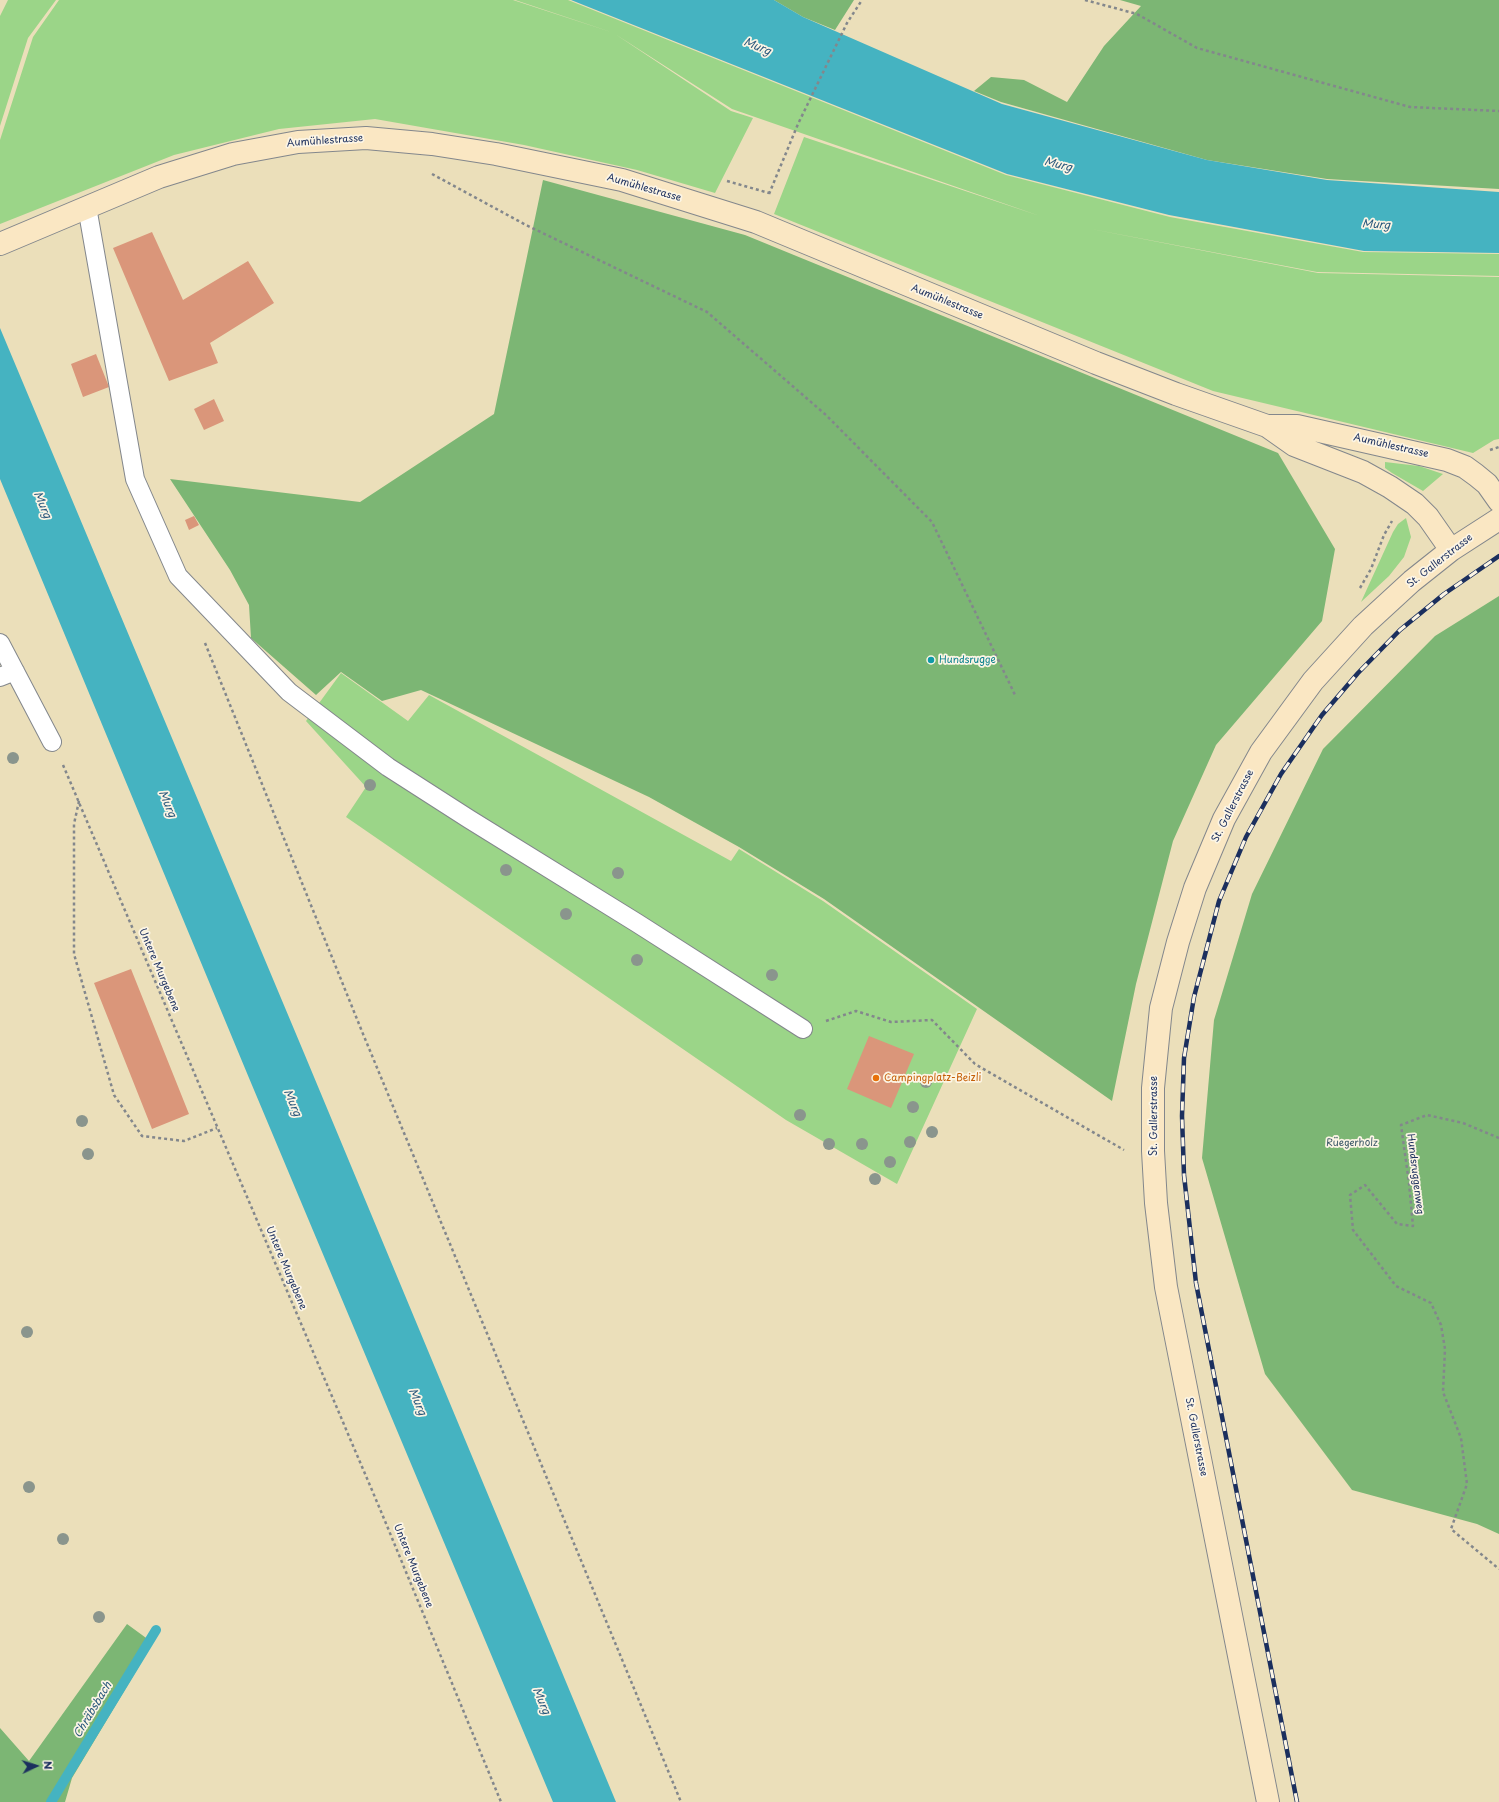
<!DOCTYPE html>
<meta charset="utf-8">
<style>
body{margin:0}
#map{position:relative;width:1499px;height:1802px;overflow:hidden;background:#ebdfba;font-family:"Playpen Sans",sans-serif}
canvas{display:block}
.north{position:absolute;left:16px;top:1746px;width:40px;height:40px;-webkit-text-stroke:3px #fcf5e5;paint-order:stroke;rotate:86deg;font-size:11px;font-weight:700;line-height:16px;text-align:center;color:#1b2f5e}
.north::after{content:'';display:block;margin:auto;width:14px;height:18px;background:#1b2f5e;clip-path:polygon(50% 0,100% 100%,50% 72%,0 100%)}
</style>
<div id="map">
<canvas width="1499" height="1802"></canvas>
<div class="north">N</div>
</div>
<script>
const context = document.querySelector('canvas').getContext('2d');
context.lineJoin = 'round';
function paint(path, color) { context.fillStyle = color; context.fill(path, 'evenodd'); }
const toPath = rows => new Path2D(rows.map(r => 'M' + r).join(''));
function trace(path, color, width, dash) { context.strokeStyle = color; context.lineWidth = width; context.lineCap = dash ? 'butt' : 'round'; context.setLineDash(dash || []); context.stroke(path); }
function write(font, color, halo, rows, align = 'center') {
  context.font = font + ' "Playpen Sans",sans-serif'; context.lineWidth = 3.5; context.setLineDash([]); context.textBaseline = 'middle'; context.strokeStyle = halo; context.fillStyle = color; for (const [text, x, y, turn = 0] of rows) {
    context.save(); context.translate(x, y); context.rotate((+turn || 0) * Math.PI / 180); context.textAlign = isNaN(turn) ? turn : align; if (halo) context.strokeText(text, 0, 0); context.fillText(text, 0, 0); context.restore();
  }
}
paint(toPath([
 [8,0,56,0,28,38,0,126,0,16],
 [59,0,513,0,614,33,515,0,568,0,1006,175,1170,217,1363,252,1499,254,1499,276,1317,272,1086,228,1318,273,1499,277,1499,439,1494,440,1473,453,1213,391,774,214,804,137,1040,216,732,109,615,34,731,111,753,118,715,193,637,170,524,145,375,119,279,129,174,155,0,224,0,140,33,37],
 [1385,462,1419,466,1443,474,1423,491,1392,473,1385,468],
 [1406,518,1411,537,1404,557,1389,576,1361,602,1393,532,1398,524],
 [341,673,408,721,429,695,731,861,739,849,823,901,977,1009,897,1184,786,1120,346,817,366,787,306,721]
]), '#9bd588');
paint(toPath([
 [774,0,854,0,835,30,803,17],
 [1120,0,1499,0,1499,189,1327,179,1207,160,1001,102,974,91,991,77,1024,80,1067,102,1104,46,1141,6],
 [543,180,745,235,1278,453,1335,549,1322,621,1216,745,1173,841,1136,984,1112,1101,824,899,739,847,649,797,421,690,382,701,341,672,316,695,251,638,249,605,230,570,170,479,360,502,494,414],
 [1499,596,1499,1534,1477,1524,1352,1490,1265,1374,1202,1158,1214,1020,1252,894,1323,749,1435,636],
 [127,1624,153,1643,72,1778,65,1802,0,1802,0,1728,29,1761]
]), '#7cb674');
paint(toPath([
 [571,0,774,0,803,17,1002,104,1207,160,1327,180,1499,192,1499,253,1364,251,1169,215,1007,174],
 [0,328,304,1053,616,1802,553,1802,249,1078,0,479]
]), '#45b3c1');
trace(toPath([
 [51,1802,156,1630]
]), '#45b3c1', 10);
paint(toPath([
 [152,232,183,300,248,261,274,303,210,343,218,363,169,381,113,248],
 [96,354,109,387,83,397,71,364],
 [214,399,224,421,204,430,194,409],
 [194,516,199,525,189,530,185,520],
 [131,969,189,1114,152,1129,94,983],
 [869,1036,914,1054,891,1108,847,1089]
]), '#da967a');
const lane = toPath([
 [87,207,135,479,178,576,289,692,388,767,469,819,637,923,803,1029],
 [0,643,52,742],
 [0,677,15,671]
]);
const secondary = toPath([
 [0,244,159,177,233,154,298,142,366,138,432,144,496,154,622,180,756,222,1096,363,1176,394,1267,426,1294,445,1363,472,1390,487,1415,504,1428,517,1451,550],
 [1267,426,1297,426,1447,460,1465,467,1476,475,1487,484,1499,501],
 [1268,1802,1166,1287,1156,1203,1153,1151,1153,1088,1161,1008,1178,942,1195,888,1224,819,1261,752,1313,681,1363,626,1412,581,1451,550,1499,519]
]);
trace(lane, '#83878c', 20);
trace(secondary, '#83878c', 24);
trace(toPath([
 [1085,0,1137,14,1197,48,1410,107,1499,111],
 [432,174,526,225,707,312,826,415,932,522,1016,697],
 [727,181,769,193],
 [769,194,798,124,847,23,862,0],
 [1490,450,1499,447],
 [1360,588,1371,569,1384,535,1392,521],
 [205,643,361,1029,681,1802],
 [63,765,380,1509,501,1802],
 [79,801,74,824,74,954,114,1095,142,1136,184,1141,217,1128],
 [826,1021,856,1011,891,1022,932,1020,975,1064,1124,1150],
 [1499,1138,1463,1123,1427,1115,1401,1125,1409,1183,1413,1226,1397,1224,1365,1185,1350,1195,1353,1230,1396,1286,1431,1303,1441,1325,1445,1349,1443,1392,1461,1438,1467,1484,1451,1529,1499,1569]
]), '#83878c', 2.5, [3, 3]);
trace(lane, '#fff', 18);
trace(secondary, '#fae7c3', 22);
const rail = toPath([
 [1297,1802,1196,1283,1184,1175,1182,1116,1184,1058,1194,997,1219,901,1246,837,1281,774,1322,715,1358,673,1400,630,1444,594,1499,556]
]);
trace(rail, '#1b2f5e', 4.5);
trace(rail, '#fcf5e5', 3, [9]);
context.fillStyle = '#8a958d';
for (const [x, y] of [
 [13,758],
 [370,785],
 [506,870],
 [618,873],
 [566,914],
 [637,960],
 [772,975],
 [926,1082],
 [913,1107],
 [800,1115],
 [82,1121],
 [932,1132],
 [910,1142],
 [829,1144],
 [862,1144],
 [88,1154],
 [890,1162],
 [875,1179],
 [27,1332],
 [29,1487],
 [63,1539],
 [99,1617]
]) { context.beginPath(); context.arc(x, y, 6, 0, 2 * Math.PI); context.fill(); }
for (const [x, y, r, color] of [
 [931,660,4,"#0f9aa8"],
 [876,1078,4,"#e8710a"]
]) { const dot = new Path2D(); dot.arc(x, y, r, 0, 2 * Math.PI); context.fillStyle = color; context.fill(dot); trace(dot, '#fcf5e5', 1.5); }
write('10px', '#1b2f5e', '#fcf5e5', [
 ["Aumühlestrasse",325,141,-4],
 ["Aumühlestrasse",644,188,16],
 ["Aumühlestrasse",947,302,22],
 ["Aumühlestrasse",1391,446,13],
 ["St. Gallerstrasse",1440,561,-38],
 ["St. Gallerstrasse",1233,806,-63],
 ["Untere Murgebene",159,970,67],
 ["St. Gallerstrasse",1154,1116,-90],
 ["Hundsruggenweg",1415,1174,83],
 ["Untere Murgebene",286,1268,67],
 ["St. Gallerstrasse",1196,1437,79],
 ["Untere Murgebene",413,1566,68]
]);
write('10px', '#0d838f', '#fcf5e5', [
 ["Hundsrugge",939,660]
], 'left');
write('10px', '#c56008', '#fcf5e5', [
 ["Campingplatz-Beizli",884,1078]
], 'left');
write('10px', '#3b5868', '#fcf5e5', [
 ["Rüegerholz",1352,1143]
]);
write('italic 11px', '#28577c', '#fcf5e5', [
 ["Murg",757,47,22],
 ["Murg",1058,165,14],
 ["Murg",1376,225,3],
 ["Murg",42,505,67],
 ["Murg",167,804,67],
 ["Murg",292,1103,67],
 ["Murg",417,1402,67],
 ["Murg",541,1701,67],
 ["Chräbsbach",93,1710,-59]
]);
</script>
